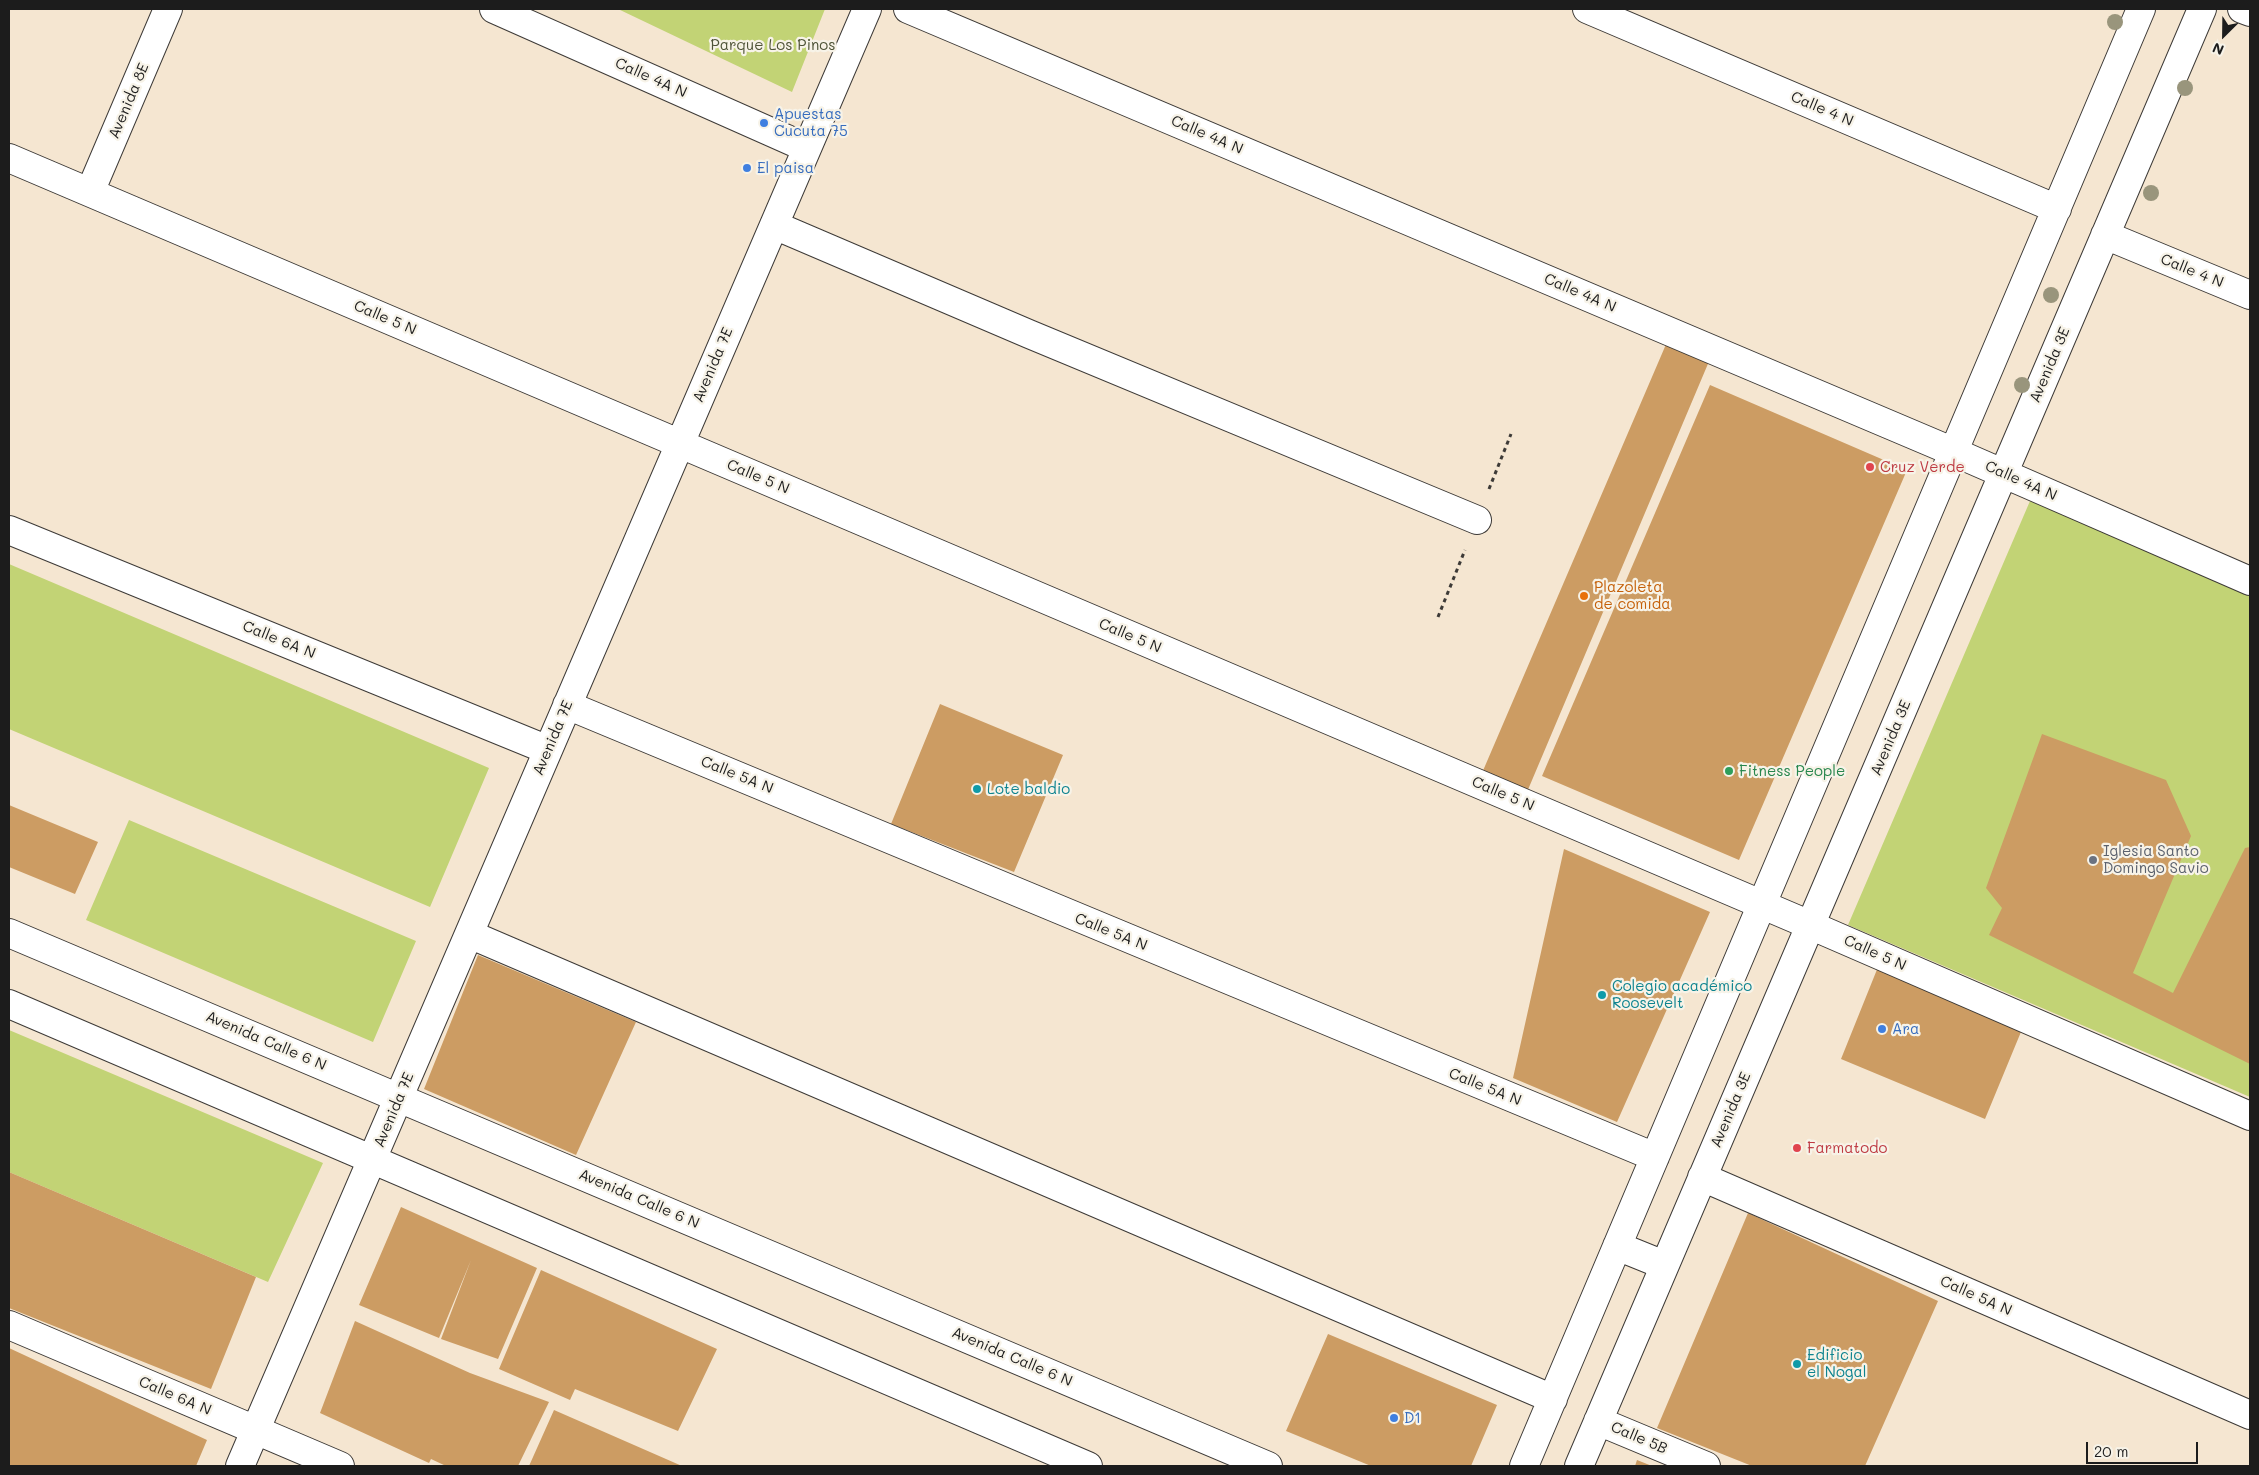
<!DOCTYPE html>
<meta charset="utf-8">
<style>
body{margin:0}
#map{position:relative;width:2259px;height:1475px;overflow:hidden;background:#f5e6d1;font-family:Mali,sans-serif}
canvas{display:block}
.frame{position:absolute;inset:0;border:10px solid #1c1c1c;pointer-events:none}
.north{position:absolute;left:2199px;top:10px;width:50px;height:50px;-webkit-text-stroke:4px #f7f3e8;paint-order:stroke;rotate:203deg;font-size:14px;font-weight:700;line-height:20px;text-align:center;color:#1c1c1c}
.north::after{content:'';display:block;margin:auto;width:18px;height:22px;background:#1c1c1c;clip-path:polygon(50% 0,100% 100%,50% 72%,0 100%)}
.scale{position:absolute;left:2086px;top:1442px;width:112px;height:22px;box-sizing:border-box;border:2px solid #1c1c1c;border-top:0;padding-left:6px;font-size:15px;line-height:18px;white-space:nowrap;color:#1c1c1c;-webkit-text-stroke:4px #f7f3e8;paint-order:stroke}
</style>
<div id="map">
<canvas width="2259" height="1475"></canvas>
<div class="frame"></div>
<div class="north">N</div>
<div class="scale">20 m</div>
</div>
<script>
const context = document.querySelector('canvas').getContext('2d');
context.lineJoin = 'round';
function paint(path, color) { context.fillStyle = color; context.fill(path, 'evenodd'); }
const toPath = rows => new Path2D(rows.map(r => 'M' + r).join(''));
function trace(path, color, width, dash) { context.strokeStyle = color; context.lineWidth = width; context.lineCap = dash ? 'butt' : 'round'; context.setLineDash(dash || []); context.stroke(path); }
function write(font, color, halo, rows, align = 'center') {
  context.font = font + ' Mali,sans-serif'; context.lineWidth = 4.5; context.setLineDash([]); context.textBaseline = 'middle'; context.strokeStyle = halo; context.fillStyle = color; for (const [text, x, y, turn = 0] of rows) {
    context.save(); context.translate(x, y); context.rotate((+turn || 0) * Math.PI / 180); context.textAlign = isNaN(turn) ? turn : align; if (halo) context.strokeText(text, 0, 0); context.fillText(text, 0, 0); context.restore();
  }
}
paint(toPath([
 [618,9,825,9,792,92],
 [2030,501,2250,595,2250,1097,1848,925],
 [9,564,489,768,430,907,9,729],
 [129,820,416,941,373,1042,86,920],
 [9,1030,323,1163,268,1282,9,1172]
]), '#c2d375');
paint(toPath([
 [1667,342,1710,359,1527,792,1482,773],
 [1710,385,1907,470,1739,860,1542,776],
 [940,704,1063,755,1014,872,891,824],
 [2042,734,2166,780,2191,836,2133,973,2173,993,2245,848,2250,847,2250,1064,1989,935,2002,908,1986,888],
 [9,805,98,842,75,894,9,867],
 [1564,849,1710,912,1617,1122,1513,1078],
 [478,955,636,1022,576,1155,424,1089],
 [1878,967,2023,1027,1985,1119,1841,1059],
 [9,1172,256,1277,211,1389,9,1308],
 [401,1207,537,1268,498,1359,441,1339,471,1260,439,1338,359,1305],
 [1748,1213,1938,1301,1865,1466,1752,1466,1657,1428],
 [541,1270,717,1349,678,1431,575,1389,570,1400,499,1369],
 [355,1321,470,1373,549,1402,518,1466,446,1466,431,1459,429,1463,320,1413],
 [1328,1334,1497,1405,1471,1466,1371,1466,1286,1431],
 [9,1348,207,1440,196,1466,9,1466],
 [554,1410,682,1466,529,1466],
 [1637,1460,1652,1466,1635,1466]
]), '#cc9c63');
const minor = toPath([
 [494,9,807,148],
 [908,9,1954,452,2250,581],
 [1587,9,2057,209],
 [2242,9,2250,12],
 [9,158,1810,925,2250,1116],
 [90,192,168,9],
 [774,225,1029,334,1477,520],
 [2105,235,2250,295],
 [9,530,548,750],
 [567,705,1655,1157],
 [9,933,1268,1466],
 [469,934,1553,1399],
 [9,1004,1088,1466],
 [1702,1177,2250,1415],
 [1617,1246,1664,1265],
 [9,1325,340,1466],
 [1598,1421,1706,1466],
 [240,1466,867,9],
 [1524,1466,2141,9],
 [1579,1466,2202,9]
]);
trace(minor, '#3d3a37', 30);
trace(toPath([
 [1489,489,1511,434],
 [1438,617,1465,550]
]), '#3d3a37', 3, [4, 4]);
trace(minor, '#fff', 28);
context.fillStyle = '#99957c';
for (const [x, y] of [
 [2115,22],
 [2185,88],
 [2151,193],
 [2051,295],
 [2022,385]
]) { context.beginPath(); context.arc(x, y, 8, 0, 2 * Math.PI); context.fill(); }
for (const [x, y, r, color] of [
 [764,123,5,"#3f7fe0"],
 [747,168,5,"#3f7fe0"],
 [1870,467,5,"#e0444e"],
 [1584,596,5,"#e8710a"],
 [1729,771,5,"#2e9e5b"],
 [977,789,5,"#0f9aa8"],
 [2093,860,5,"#6b7280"],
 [1602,995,5,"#0f9aa8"],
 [1882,1029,5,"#3f7fe0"],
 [1797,1148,5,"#e0444e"],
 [1797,1364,5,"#0f9aa8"],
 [1394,1418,5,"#3f7fe0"]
]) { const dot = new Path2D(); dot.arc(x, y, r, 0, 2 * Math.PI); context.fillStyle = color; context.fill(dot); trace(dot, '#f7f3e8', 2); }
write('15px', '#4e5337', '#f7f3e8', [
 ["Parque Los Pinos",773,45]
]);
write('15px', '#1c1c1c', '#f7f3e8', [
 ["Calle 4A N",651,78,24],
 ["Avenida 8E",129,101,-67],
 ["Calle 4 N",1822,109,23],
 ["Calle 4A N",1207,135,23],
 ["Calle 4 N",2192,271,22],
 ["Calle 4A N",1580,293,23],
 ["Calle 5 N",385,318,23],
 ["Avenida 7E",713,365,-67],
 ["Avenida 3E",2050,365,-67],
 ["Calle 5 N",758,477,23],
 ["Calle 4A N",2021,481,24],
 ["Calle 5 N",1130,636,23],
 ["Calle 6A N",279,640,22],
 ["Avenida 7E",553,738,-67],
 ["Avenida 3E",1891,738,-67],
 ["Calle 5A N",737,775,22],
 ["Calle 5 N",1503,794,23],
 ["Calle 5A N",1111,932,22],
 ["Calle 5 N",1875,953,24],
 ["Avenida Calle 6 N",266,1041,23],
 ["Calle 5A N",1485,1087,22],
 ["Avenida 7E",394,1110,-67],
 ["Avenida 3E",1731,1110,-67],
 ["Avenida Calle 6 N",639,1199,23],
 ["Calle 5A N",1976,1296,24],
 ["Avenida Calle 6 N",1012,1357,23],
 ["Calle 6A N",175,1396,23],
 ["Calle 5B",1639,1438,23]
]);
write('15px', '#366cbe', '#f7f3e8', [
 ["Apuestas",774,114],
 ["Cucuta 75",774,131],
 ["El paisa",757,168],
 ["Ara",1892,1029],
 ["D1",1404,1418]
], 'left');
write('15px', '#be3a42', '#f7f3e8', [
 ["Cruz Verde",1880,467],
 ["Farmatodo",1807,1148]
], 'left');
write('15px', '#c56008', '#f7f3e8', [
 ["Plazoleta",1594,587],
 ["de comida",1594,604]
], 'left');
write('15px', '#27864d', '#f7f3e8', [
 ["Fitness People",1739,771]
], 'left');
write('15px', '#0d838f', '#f7f3e8', [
 ["Lote baldio",987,789],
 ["Colegio académico",1612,986],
 ["Roosevelt",1612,1003],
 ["Edificio",1807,1355],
 ["el Nogal",1807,1372]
], 'left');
write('15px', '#5b616d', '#f7f3e8', [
 ["Iglesia Santo",2103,851],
 ["Domingo Savio",2103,868]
], 'left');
</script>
